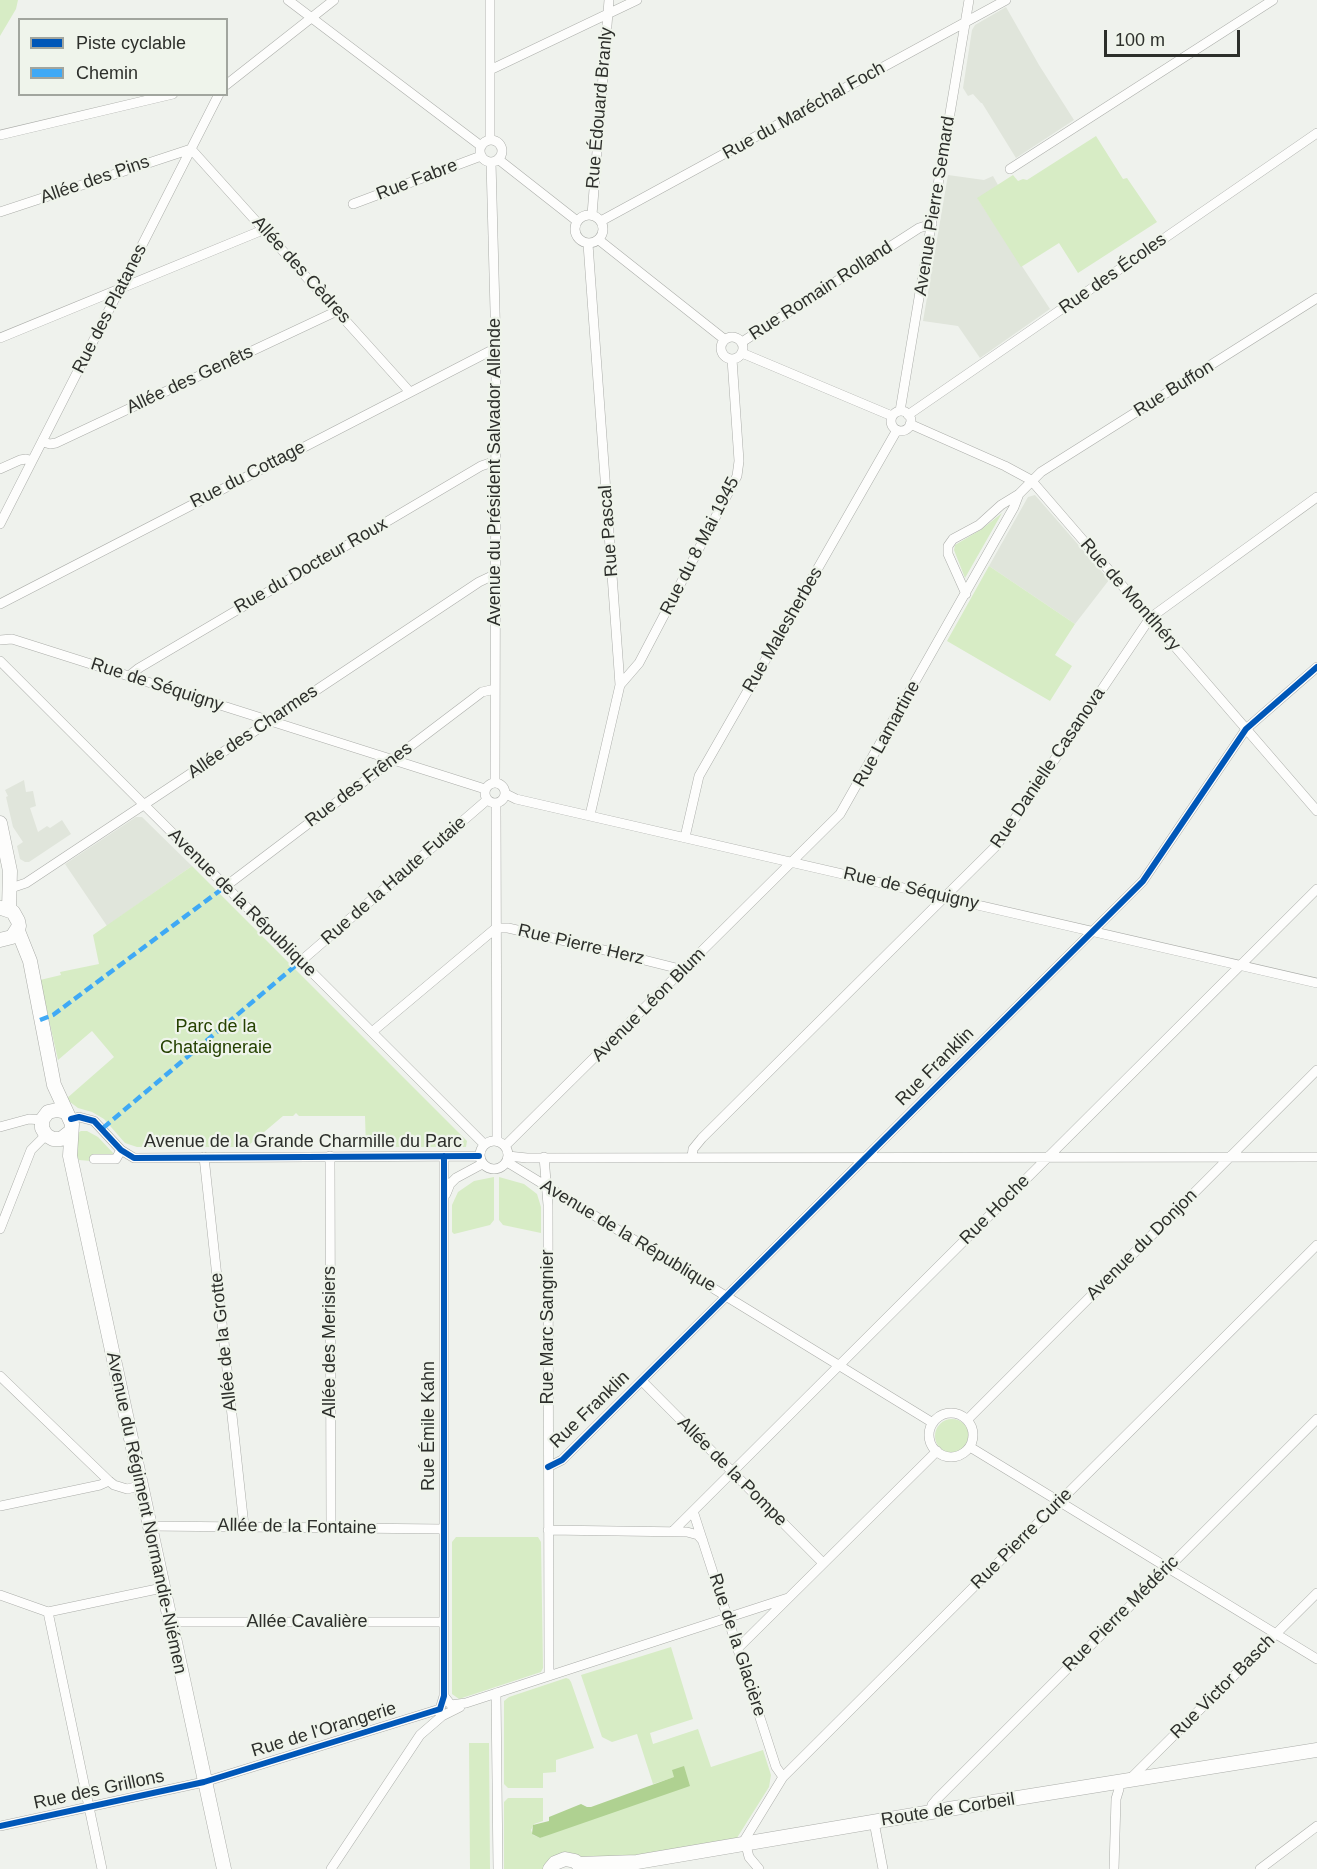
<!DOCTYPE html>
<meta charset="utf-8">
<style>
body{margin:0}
#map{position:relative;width:1317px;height:1869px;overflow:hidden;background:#eff2ed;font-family:Helvetica,sans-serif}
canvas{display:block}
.legend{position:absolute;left:18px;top:18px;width:210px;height:78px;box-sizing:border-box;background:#eff4eb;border:2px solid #a1a59e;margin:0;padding:8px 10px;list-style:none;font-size:18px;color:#2d2f2b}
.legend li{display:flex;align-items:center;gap:12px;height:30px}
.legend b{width:30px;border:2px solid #a1a59e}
.scale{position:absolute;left:1104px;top:30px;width:136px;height:27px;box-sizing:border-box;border:3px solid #2d2f2b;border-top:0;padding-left:8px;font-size:18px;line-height:21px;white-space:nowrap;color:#2d2f2b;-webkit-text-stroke:4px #eff4eb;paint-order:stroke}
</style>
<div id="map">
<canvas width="1317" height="1869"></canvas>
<ul class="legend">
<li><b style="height:8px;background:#0057b8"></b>Piste cyclable</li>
<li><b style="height:8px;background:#3fa9f5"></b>Chemin</li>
</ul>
<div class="scale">100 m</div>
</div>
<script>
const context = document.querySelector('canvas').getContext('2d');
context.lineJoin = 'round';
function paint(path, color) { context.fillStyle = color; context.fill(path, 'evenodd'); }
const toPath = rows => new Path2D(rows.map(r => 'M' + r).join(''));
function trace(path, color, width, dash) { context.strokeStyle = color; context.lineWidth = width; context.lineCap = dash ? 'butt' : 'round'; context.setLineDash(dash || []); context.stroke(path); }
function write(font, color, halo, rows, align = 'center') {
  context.font = font + ' Helvetica,sans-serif'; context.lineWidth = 4.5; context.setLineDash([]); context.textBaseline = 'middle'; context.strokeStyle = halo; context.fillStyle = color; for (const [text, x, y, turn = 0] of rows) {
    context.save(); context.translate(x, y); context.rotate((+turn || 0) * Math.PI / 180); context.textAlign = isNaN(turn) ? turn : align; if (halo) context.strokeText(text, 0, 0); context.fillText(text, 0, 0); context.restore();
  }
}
paint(toPath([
 [1006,7,1039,65,1074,120,1016,158,982,103,981,103,973,94,968,96,963,88,972,30,975,25],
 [948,175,984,180,993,176,998,185,978,199,1050,309,980,358,958,326,923,321],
 [1035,495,1109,580,1075,624,989,566,1028,497],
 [24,780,26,792,33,791,36,806,30,808,38,832,47,826,50,828,62,820,71,834,29,862,25,862,20,859,17,846,23,842,13,827,6,797,8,796,5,790],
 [136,817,142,817,192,866,107,926,65,864]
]), '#e0e5db');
paint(toPath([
 [0,0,18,0,16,9,0,36],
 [1096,136,1123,179,1127,178,1157,222,1078,273,1059,243,1021,267,977,198,1013,175,1018,181,1023,179,1027,180],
 [1002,513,965,578,954,550,955,545,982,529],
 [989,566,1075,624,1055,655,1072,666,1050,701,947,641],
 [192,866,467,1141,466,1147,366,1147,365,1116,299,1116,296,1113,293,1116,283,1116,250,1144,251,1147,137,1147,125,1143,104,1119,92,1112,78,1108,66,1099,114,1057,92,1031,58,1060,40,980,61,975,60,972,99,964,93,935],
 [81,1131,87,1131,98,1137,115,1155,92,1155,91,1161,79,1160,74,1150,77,1133],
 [494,1177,494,1220,490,1225,454,1234,452,1232,452,1205,458,1192,474,1181],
 [499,1177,524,1184,537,1194,541,1207,541,1233,503,1225,499,1220],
 '935 1436a17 17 0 1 1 34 0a17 17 0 1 1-34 0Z',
 [456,1537,538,1537,541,1542,543,1668,541,1672,459,1699,452,1694,452,1542],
 [671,1647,693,1719,650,1733,653,1744,698,1729,711,1767,763,1750,771,1775,769,1787,735,1841,626,1860,553,1860,543,1869,504,1869,504,1802,508,1798,543,1798,543,1821,534,1824,531,1830,533,1835,540,1838,675,1777,653,1784,637,1734,612,1742,602,1737,581,1675],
 [566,1678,569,1679,571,1682,594,1748,556,1760,556,1772,543,1773,543,1788,508,1788,504,1784,504,1701,509,1697],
 [469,1743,489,1743,490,1869,470,1869]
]), '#d7ecc5');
paint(toPath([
 [684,1766,690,1786,540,1838,532,1834,533,1825,549,1821,549,1817,581,1804,587,1807,591,1807,674,1777,672,1770]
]), '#afd191');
const minor = toPath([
 [288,0,481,146],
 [490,0,490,140],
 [490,70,637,0],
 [226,85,334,0],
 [0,135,173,94],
 '480 151a11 11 0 1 1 22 0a11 11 0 1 1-22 0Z',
 [498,159,577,221],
 [491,162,496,348,495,783],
 [1010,169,1273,0],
 [353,204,481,156],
 [0,212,191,149,409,391],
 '575 229a14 14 0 1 1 28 0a14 14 0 1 1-28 0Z',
 [592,215,609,0],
 [601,221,1006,0],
 [599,240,724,339],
 [588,244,620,685,590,815],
 '721 348a11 11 0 1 1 22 0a11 11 0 1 1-22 0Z',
 [0,338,258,232,263,228],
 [742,342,919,228,932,224],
 [742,353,892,416],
 [900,411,969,0],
 '891 421a10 10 0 1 1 20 0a10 10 0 1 1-20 0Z',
 [908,415,1317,133],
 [910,424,1005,466,1031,480,1317,811],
 [43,442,50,444,56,443,337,311],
 [0,469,20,460,26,459,32,461],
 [0,524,219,94],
 [966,594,948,554,948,546,953,539,979,525,1001,505,1019,494,1041,472,1317,298],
 [0,604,496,348],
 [0,640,12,639,485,789],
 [0,661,484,1144],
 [129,676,139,668,481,466,496,461],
 [620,685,639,663,737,476,739,461,732,359],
 '485 793a10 10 0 1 1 20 0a10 10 0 1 1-20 0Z',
 [506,794,516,799,1317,983],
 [496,804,497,1141],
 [685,837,699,776,897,430],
 [226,886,482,692,495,689],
 [11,888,26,883,479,582,496,574],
 [301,961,487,800],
 [372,1032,496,928,508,928,588,946,676,968,682,971],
 [71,1119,79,1117,94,1121,121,1150,134,1158,479,1156],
 [0,1127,29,1119,42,1120],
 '480 1155a14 14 0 1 1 28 0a14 14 0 1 1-28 0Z',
 [505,1146,840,814,1014,507,1019,494],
 [330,1156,331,1527],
 [508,1156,527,1158,1317,1157],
 [204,1157,244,1526],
 [544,1157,548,1205,549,1676],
 [692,1157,693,1149,702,1138,997,845,1150,618,1317,497],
 [94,1159,116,1159,121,1150],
 [507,1162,933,1423],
 [446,1194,450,1184,456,1178,482,1164],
 [0,1229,31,1150,46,1135],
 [0,1376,109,1481,114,1485,127,1489,140,1486],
 [642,1381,823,1563],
 '929 1435a22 22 0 1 1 44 0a22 22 0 1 1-44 0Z',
 [967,1420,1317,1070],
 [970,1447,1317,1659],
 [548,1467,562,1460,1143,881,1246,729,1317,667],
 [0,1506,100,1485,109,1481],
 [693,1511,776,1767,783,1777],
 [149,1526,444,1529],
 [548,1530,687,1532,698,1535,703,1541],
 [673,1531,1317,889],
 [0,1595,48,1612,162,1588],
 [48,1612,102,1869],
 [170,1622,444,1622],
 [738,1648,937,1451],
 [496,1693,498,1869],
 [444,1696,451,1705,466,1703,788,1598],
 [1129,1780,1317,1593],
 [930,1813,932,1805,937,1799,1317,1419],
 [874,1822,883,1869],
 [0,1826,204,1782,440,1709,444,1696,444,1156],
 [742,1844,783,1777,1317,1245],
 [747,1849,749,1857,759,1869],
 [331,1869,420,1735,442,1716,460,1707],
 [1114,1869,1116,1799,1119,1789],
 [1260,1869,1317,1826]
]);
const secondary = toPath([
 [0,823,10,871,9,909],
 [18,931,30,961,54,1085,72,1124,70,1156,224,1869],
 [0,940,12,937,19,926,18,921,13,912,1,908],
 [66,1112,57,1110,48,1112,42,1120,42,1128,46,1135,53,1139,61,1139,70,1132],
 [579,1864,637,1862,949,1809,1317,1750],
 [550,1869,555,1863,565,1859,575,1861,583,1869]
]);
trace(minor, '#abada9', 10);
trace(secondary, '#abada9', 15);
trace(minor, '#fdfdfc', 9);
trace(secondary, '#fdfdfc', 14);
trace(toPath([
 [40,1020,53,1015,226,886],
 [103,1128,301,961]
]), '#3fa9f5', 4.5, [9, 4.5]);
trace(toPath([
 [71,1119,79,1117,94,1121,121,1150,134,1158,479,1156],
 [548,1467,562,1460,1143,881,1246,729,1317,667],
 [0,1826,204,1782,440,1709,444,1696,444,1156]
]), '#0057b8', 6);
write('18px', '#2d2f2b', '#eff4eb', [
 ["Rue Édouard Branly",600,108,-85],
 ["Rue du Maréchal Foch",804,111,-29],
 ["Allée des Pins",95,180,-19],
 ["Rue Fabre",417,180,-21],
 ["Avenue Pierre Semard",935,206,-81],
 ["Allée des Cèdres",301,270,48],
 ["Rue des Écoles",1113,274,-35],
 ["Rue Romain Rolland",821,291,-33],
 ["Rue des Platanes",110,309,-63],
 ["Allée des Genêts",190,380,-25],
 ["Rue Buffon",1174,389,-32],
 ["Avenue du Président Salvador Allende",495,472,-90],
 ["Rue du Cottage",248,475,-27],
 ["Rue Pascal",609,531,-94],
 ["Rue du 8 Mai 1945",700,546,-63],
 ["Rue du Docteur Roux",311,566,-30],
 ["Rue de Montlhéry",1130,595,49],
 ["Rue Malesherbes",783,630,-60],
 ["Rue de Séquigny",157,685,18],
 ["Allée des Charmes",253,732,-34],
 ["Rue Lamartine",887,734,-61],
 ["Rue Danielle Casanova",1048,768,-56],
 ["Rue des Frênes",359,785,-37],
 ["Rue de la Haute Futaie",394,881,-41],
 ["Rue de Séquigny",911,889,13],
 ["Avenue de la République",242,903,45],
 ["Rue Pierre Herz",581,945,13],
 ["Avenue Léon Blum",649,1005,-45],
 ["Rue Franklin",935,1067,-45],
 ["Avenue de la Grande Charmille du Parc",303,1142],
 ["Rue Hoche",995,1210,-45],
 ["Avenue de la République",628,1236,31],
 ["Avenue du Donjon",1142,1245,-45],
 ["Rue Marc Sangnier",548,1327,-90],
 ["Allée de la Grotte",224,1342,-96],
 ["Allée des Merisiers",330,1342,-90],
 ["Rue Franklin",590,1410,-44],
 ["Rue Émile Kahn",429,1426,-90],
 ["Allée de la Pompe",732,1472,45],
 ["Avenue du Régiment Normandie-Niémen",146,1513,78],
 ["Allée de la Fontaine",297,1527,1],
 ["Rue Pierre Curie",1022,1539,-45],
 ["Rue Pierre Médéric",1121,1614,-45],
 ["Allée Cavalière",307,1622],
 ["Rue de la Glacière",737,1645,72],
 ["Rue Victor Basch",1223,1687,-45],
 ["Rue de l'Orangerie",324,1730,-17],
 ["Rue des Grillons",99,1790,-12],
 ["Route de Corbeil",948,1810,-9]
]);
write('18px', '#254100', '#eff4eb', [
 ["Parc de la",216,1027],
 ["Chataigneraie",216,1048]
]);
</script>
